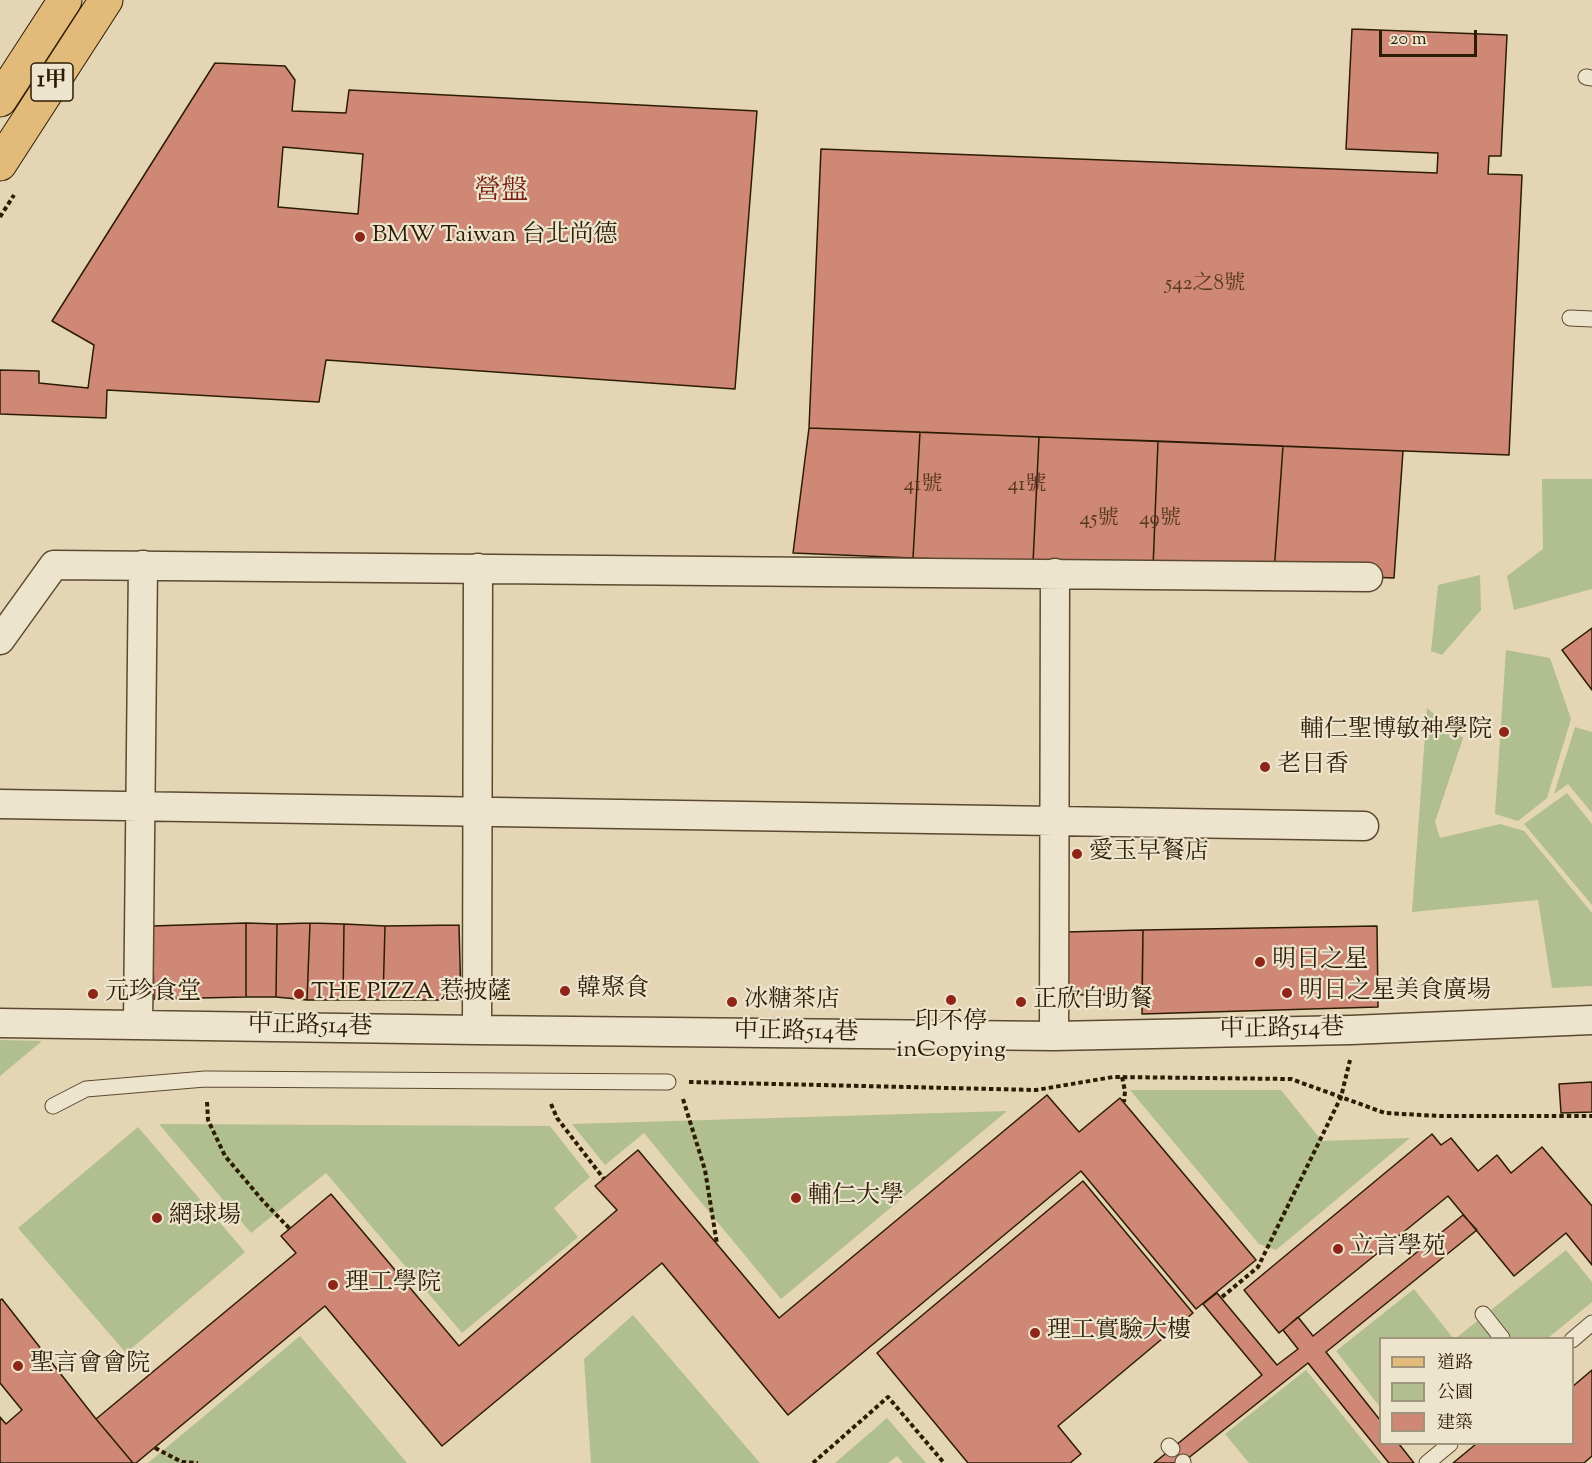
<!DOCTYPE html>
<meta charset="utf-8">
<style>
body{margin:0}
#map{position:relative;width:1592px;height:1463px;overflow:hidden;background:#e4d5b4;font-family:"Sorts Mill Goudy","Noto Serif TC",serif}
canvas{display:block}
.legend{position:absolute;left:1379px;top:1337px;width:195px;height:108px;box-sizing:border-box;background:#ede4ce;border:2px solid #a0947d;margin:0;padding:8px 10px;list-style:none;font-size:18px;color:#2d1c04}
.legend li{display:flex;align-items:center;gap:12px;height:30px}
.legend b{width:30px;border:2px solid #a0947d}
.scale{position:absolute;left:1379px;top:30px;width:98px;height:27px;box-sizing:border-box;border:3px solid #2d1c04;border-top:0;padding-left:8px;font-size:18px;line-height:21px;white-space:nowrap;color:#2d1c04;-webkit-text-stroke:4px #ede4ce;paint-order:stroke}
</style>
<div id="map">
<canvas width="1592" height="1463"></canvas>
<ul class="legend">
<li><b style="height:8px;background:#e2ba7a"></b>道路</li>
<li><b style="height:16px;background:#b1be8f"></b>公園</li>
<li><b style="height:16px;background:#cf8876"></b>建築</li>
</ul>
<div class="scale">20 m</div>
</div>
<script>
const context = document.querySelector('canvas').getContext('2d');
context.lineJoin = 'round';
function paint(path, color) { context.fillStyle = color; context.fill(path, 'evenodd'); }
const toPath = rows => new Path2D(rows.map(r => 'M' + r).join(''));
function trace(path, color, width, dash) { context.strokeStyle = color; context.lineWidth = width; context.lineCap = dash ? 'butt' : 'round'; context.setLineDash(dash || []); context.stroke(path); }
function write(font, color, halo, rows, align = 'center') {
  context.font = font + ' "Sorts Mill Goudy","Noto Serif TC",serif'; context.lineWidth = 4.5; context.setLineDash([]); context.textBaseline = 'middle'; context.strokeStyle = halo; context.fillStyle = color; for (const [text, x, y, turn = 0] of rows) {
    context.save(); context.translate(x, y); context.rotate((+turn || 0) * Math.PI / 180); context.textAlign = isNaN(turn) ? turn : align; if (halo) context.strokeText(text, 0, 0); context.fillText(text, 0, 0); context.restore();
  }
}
paint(toPath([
 [1542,479,1592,479,1592,589,1514,610,1507,576,1543,549],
 [1480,575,1481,610,1442,655,1431,651,1438,585],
 [1506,650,1550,658,1571,719,1547,798,1518,821,1495,814],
 [1427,708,1463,738,1435,822,1440,838,1500,824,1524,831,1592,913,1592,986,1552,988,1538,900,1412,912],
 [1575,727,1592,732,1592,813,1568,784,1554,794],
 [1567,793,1592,824,1592,905,1524,824],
 [0,1040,42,1041,0,1076],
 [1130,1090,1281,1090,1322,1141,1410,1138,1276,1250,1259,1244],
 [1007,1111,781,1299,644,1133,605,1165,572,1124],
 [159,1124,550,1126,590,1177,554,1208,578,1237,462,1333,326,1173,251,1233],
 [138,1127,245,1252,126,1353,18,1228],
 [1566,1250,1592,1282,1592,1302,1548,1338,1456,1338],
 [1414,1289,1453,1338,1380,1338,1380,1407,1336,1351],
 [633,1315,760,1463,591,1463,584,1359],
 [300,1336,407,1463,148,1463],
 [1306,1370,1381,1463,1249,1463,1225,1434],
 [887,1418,926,1463,903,1463,897,1456,888,1463,835,1463]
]), '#b1be8f');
const building = toPath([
 [1352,29,1507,35,1501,156,1489,156,1488,174,1522,175,1509,455,809,428,821,149,1437,173,1438,153,1346,149,1352,29],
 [215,63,285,66,295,80,292,111,346,113,349,90,757,111,735,389,326,360,319,402,107,390,106,418,0,414,0,370,39,371,39,383,88,388,94,345,52,321,215,63],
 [283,147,363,154,358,214,278,207,283,147],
 [809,428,920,432,913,558,793,553,809,428],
 [920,432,1039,437,1033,563,913,558,920,432],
 [1039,437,1158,441,1153,568,1033,563,1039,437],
 [1158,441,1283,446,1274,573,1153,568,1158,441],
 [1283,446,1403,451,1394,578,1274,573,1283,446],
 [1592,628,1592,690,1562,650,1592,628],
 [246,923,277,924,276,997,246,997,246,923],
 [246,923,246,997,154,999,152,926,246,923],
 [310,923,344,924,343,1000,307,1000,310,923],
 [310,923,307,1000,276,997,277,924,310,923],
 [344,924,385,926,383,1000,343,1000,344,924],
 [459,925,461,1000,383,1000,385,926,459,925],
 [1377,926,1378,1007,1142,1014,1143,930,1377,926],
 [1143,930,1142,994,1065,995,1066,932,1143,930],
 [1592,1082,1592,1112,1561,1113,1559,1084,1592,1082],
 [1047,1095,1079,1132,1120,1098,1256,1260,1196,1309,1081,1171,788,1415,662,1263,442,1446,325,1306,136,1463,133,1463,96,1419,296,1253,281,1236,331,1194,459,1346,617,1210,595,1186,638,1150,779,1318,1047,1095],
 [1432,1134,1441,1145,1451,1138,1478,1171,1497,1155,1511,1173,1542,1147,1592,1206,1592,1265,1566,1233,1514,1276,1448,1196,1279,1333,1244,1290,1432,1134],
 [1083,1181,1193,1313,1058,1426,1081,1454,1070,1463,968,1463,877,1353,1083,1181],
 [1463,1215,1477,1230,1326,1352,1380,1420,1380,1444,1399,1444,1414,1463,1389,1463,1308,1363,1182,1463,1154,1463,1262,1375,1203,1304,1217,1293,1277,1365,1298,1349,1283,1330,1290,1324,1298,1317,1313,1336,1463,1215],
 [2,1299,96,1419,133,1463,0,1463,0,1417,6,1424,22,1410,0,1383,0,1300,2,1299],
 [1592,1370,1592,1456,1584,1463,1453,1463,1476,1444,1572,1444,1572,1387,1592,1370]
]);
paint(building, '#cf8876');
trace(building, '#2d1c04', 1.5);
const lane = toPath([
 [1586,77,1592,78],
 [1570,318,1592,319],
 [53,1106,86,1089,205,1079,668,1082],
 [1483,1314,1502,1338],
 [1572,1340,1592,1323],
 [1169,1446,1172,1449],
 [1183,1462,1183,1463],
 [1427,1463,1450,1444]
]);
const street = toPath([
 [0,640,54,565,1368,577],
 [0,804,1364,826],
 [0,1023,477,1030,1054,1036,1351,1030,1592,1020],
 [138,1025,143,565],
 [477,1030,478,568],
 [1054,1036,1055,573]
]);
const primary = toPath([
 [0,100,65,0],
 [0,164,106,0]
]);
trace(lane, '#5b4a30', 17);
trace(street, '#5b4a30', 31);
trace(primary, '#2d1c04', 35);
trace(toPath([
 [0,217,14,195],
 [1122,1077,1125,1091,1124,1102],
 [689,1082,1036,1090,1113,1077,1291,1079,1385,1113,1440,1116,1592,1116],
 [683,1099,705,1170,717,1244],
 [207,1102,208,1120,225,1156,263,1201,290,1229],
 [551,1104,557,1118,604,1179],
 [1222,1297,1258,1267,1341,1097,1350,1060],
 [155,1448,182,1462,198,1463],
 [813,1463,888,1397,944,1463]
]), '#2d1c04', 4, [4.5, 3]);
trace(lane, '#ede4ce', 15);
trace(street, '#ede4ce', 28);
trace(primary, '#e2ba7a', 33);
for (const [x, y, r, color] of [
 [360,237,6,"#8f2418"],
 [1504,732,6,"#8f2418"],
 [1265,767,6,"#8f2418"],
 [1077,854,6,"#8f2418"],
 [1260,962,6,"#8f2418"],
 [565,991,6,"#8f2418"],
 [1287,993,6,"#8f2418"],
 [93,994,6,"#8f2418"],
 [299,994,6,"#8f2418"],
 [951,1000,6,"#8f2418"],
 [732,1002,6,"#8f2418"],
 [1021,1002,6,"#8f2418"],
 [796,1198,6,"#8f2418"],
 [157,1218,6,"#8f2418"],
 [1338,1249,6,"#8f2418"],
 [333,1285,6,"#8f2418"],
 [1035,1333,6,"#8f2418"],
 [18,1366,6,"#8f2418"]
]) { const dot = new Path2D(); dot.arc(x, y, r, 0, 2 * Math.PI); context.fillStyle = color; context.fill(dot); trace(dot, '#ede4ce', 2); }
write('21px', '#563720', null, [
 ["542之8號",1205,285],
 ["41號",923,486],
 ["41號",1027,486],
 ["45號",1099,520],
 ["49號",1160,520]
]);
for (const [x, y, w] of [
 [52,82,42]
]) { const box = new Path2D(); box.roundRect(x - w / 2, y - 19, w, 38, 4.5); context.fillStyle = '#ede4ce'; context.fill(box); trace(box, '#2d1c04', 1.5); }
write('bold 22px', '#2d1c04', null, [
 ["1甲",52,82]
]);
write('24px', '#2d1c04', '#ede4ce', [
 ["BMW Taiwan 台北尚德",372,237],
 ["輔仁聖博敏神學院",1492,732,"right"],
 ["老日香",1277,767],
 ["愛玉早餐店",1089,854],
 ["明日之星",1272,962],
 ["韓聚食",577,991],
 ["明日之星美食廣場",1299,993],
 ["元珍食堂",105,994],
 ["THE PIZZA 惹披薩",311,994],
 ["冰糖茶店",744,1002],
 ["正欣自助餐",1033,1002],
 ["印不停",951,1024,"center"],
 ["inCopying",951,1052,"center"],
 ["輔仁大學",808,1198],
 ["網球場",169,1218],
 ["立言學苑",1350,1249],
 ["理工學院",345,1285],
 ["理工實驗大樓",1047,1333],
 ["聖言會會院",30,1366]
], 'left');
write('24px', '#2d1c04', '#ede4ce', [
 ["中正路514巷",310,1028,1],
 ["中正路514巷",1282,1031,-1],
 ["中正路514巷",796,1034,1]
]);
write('27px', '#7a1f14', '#ede4ce', [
 ["營盤",501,193]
]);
</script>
